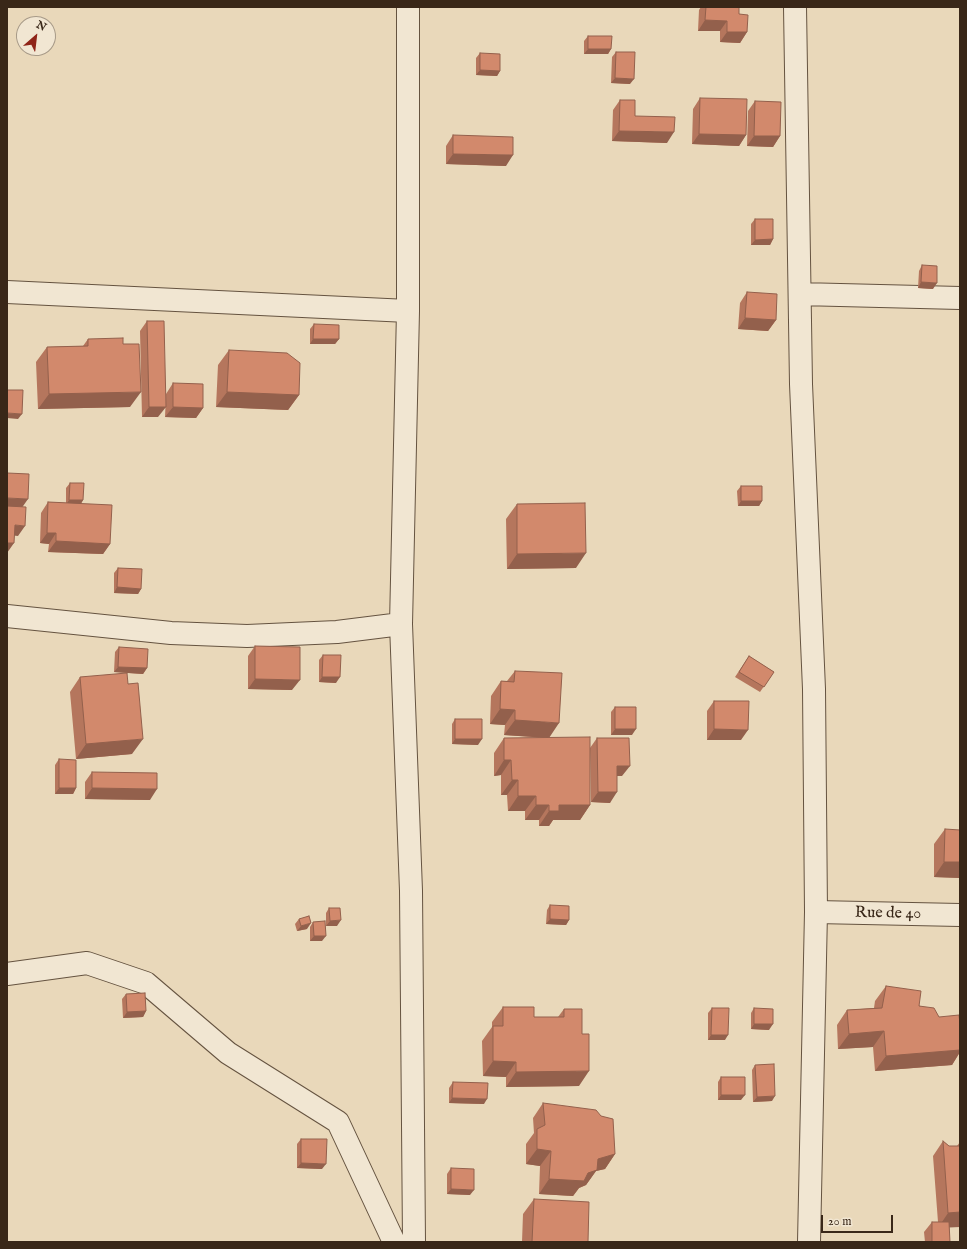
<!DOCTYPE html>
<style>
body{margin:0}
#map{position:relative;width:967px;height:1249px;overflow:hidden;background:#e9d8ba;font-family:"IM FELL English",serif}
canvas{display:block}
.frame{position:absolute;inset:0;border:8px solid #392718;pointer-events:none}
.north{position:absolute;left:16px;top:16px;width:40px;height:40px;box-sizing:border-box;background:#f1e6d2;border:1px solid #a79a88;border-radius:50%;rotate:28deg;font-size:11px;font-weight:700;line-height:16px;text-align:center;color:#392718}
.north::after{content:'';display:block;margin:auto;width:14px;height:18px;background:#8f2418;clip-path:polygon(50% 0,100% 100%,50% 72%,0 100%)}
.scale{position:absolute;left:821px;top:1215px;width:72px;height:18px;box-sizing:border-box;border:2px solid #392718;border-top:0;padding-left:5px;font-size:12px;line-height:14px;white-space:nowrap;color:#392718;-webkit-text-stroke:3px #f1e6d2;paint-order:stroke}
</style>
<div id="map">
<canvas width="967" height="1249"></canvas>
<div class="frame"></div>
<div class="north">N</div>
<div class="scale">20 m</div>
</div>
<script>
const context = document.querySelector('canvas').getContext('2d');
context.lineJoin = 'round';
const toPath = rows => new Path2D(rows.map(r => 'M' + r).join(''));
function trace(path, color, width, dash) { context.strokeStyle = color; context.lineWidth = width; context.lineCap = dash ? 'butt' : 'round'; context.setLineDash(dash || []); context.stroke(path); }
function paint(path, color) { context.fillStyle = color; context.fill(path, 'evenodd'); }
function write(font, color, halo, rows, align = 'center') {
  context.font = font + ' "IM FELL English",serif'; context.lineWidth = 3.5; context.setLineDash([]); context.textBaseline = 'middle'; context.strokeStyle = halo; context.fillStyle = color; for (const [text, x, y, turn = 0] of rows) {
    context.save(); context.translate(x, y); context.rotate((+turn || 0) * Math.PI / 180); context.textAlign = isNaN(turn) ? turn : align; if (halo) context.strokeText(text, 0, 0); context.fillText(text, 0, 0); context.restore();
  }
}
const street = toPath([
 [408,7,408,311,401,624,411,891,414,1242],
 [795,7,801,384,814,689,816,912,809,1242],
 [7,292,408,311],
 [800,294,960,298],
 [7,616,171,633,247,636,337,632,401,624],
 [816,912,960,915],
 [7,974,87,963,146,983,228,1053,338,1122,394,1242]
]);
trace(street, '#655340', 24);
trace(street, '#f1e6d2', 22);
paint(toPath([
 [701,7,739,7,739,14,747,32,740,43,720,42,720,31,698,31,699,10],
 [588,36,611,49,608,54,584,54,584,41],
 [616,52,630,84,611,83,612,57],
 [480,53,500,71,497,76,476,75,476,58],
 [700,98,746,135,739,146,692,144,693,109],
 [620,100,635,116,667,143,612,141,613,110],
 [755,101,780,136,773,147,747,146,748,111],
 [453,135,506,166,446,164,446,146],
 [755,219,773,239,770,245,751,245,751,224],
 [922,265,933,289,918,288,919,271],
 [747,292,776,320,768,331,738,329,740,303],
 [147,321,158,417,142,417,140,331],
 [314,324,339,339,335,344,310,344,310,329],
 [88,339,130,407,38,409,36,362,47,347,83,346],
 [229,350,299,395,288,410,216,407,218,365],
 [173,383,203,408,196,418,165,417,166,394],
 [70,483,83,500,81,504,110,544,103,554,48,552,49,544,40,543,41,513,48,502,66,503,66,488],
 [741,486,762,501,759,506,738,506,737,491],
 [517,504,576,568,507,569,506,519],
 [118,568,141,589,138,594,114,593,114,573],
 [255,646,292,690,248,689,248,656],
 [119,647,147,668,143,674,114,672,115,652],
 [323,655,336,683,319,682,319,660],
 [749,656,774,672,760,692,735,677],
 [515,671,549,738,590,805,580,820,553,820,549,826,539,826,539,820,525,820,525,811,508,811,507,795,501,795,501,775,494,776,494,753,504,738,547,738,504,735,505,725,490,724,491,696,501,681,507,681],
 [80,677,128,684,132,754,76,759,70,692],
 [960,693,960,712,959,695],
 [714,701,741,740,707,740,707,711],
 [615,707,632,735,611,735,611,712],
 [455,719,478,745,452,744,452,724],
 [597,738,622,776,617,776,610,803,591,802,590,748],
 [59,759,76,788,73,794,55,794,55,765],
 [92,772,150,800,85,799,85,782],
 [945,829,960,878,934,877,934,844],
 [550,905,569,920,566,925,546,924,547,910],
 [329,908,337,926,326,926,326,913],
 [299,919,307,929,297,931,295,924],
 [313,922,322,941,310,941,310,927],
 [886,986,939,1017,960,1024,960,1052,952,1065,875,1071,873,1047,838,1049,837,1025,847,1010,874,1008,875,1001],
 [126,994,146,1011,143,1017,123,1018,122,999],
 [503,1007,534,1017,558,1017,564,1009,579,1086,506,1087,506,1077,483,1076,482,1041,492,1027,492,1022],
 [712,1008,725,1040,708,1040,708,1013],
 [754,1008,769,1030,751,1029,751,1013],
 [755,1065,772,1101,753,1102,752,1070],
 [721,1077,741,1100,718,1100,718,1082],
 [453,1082,484,1104,449,1103,449,1088],
 [543,1103,615,1154,605,1169,596,1171,586,1185,579,1188,573,1196,539,1194,540,1166,526,1164,526,1144,534,1133,533,1118],
 [301,1139,322,1169,297,1168,297,1144],
 [943,1141,949,1146,957,1146,960,1142,960,1227,949,1227,950,1242,925,1242,924,1232,932,1222,938,1222,933,1156],
 [451,1168,470,1195,447,1194,447,1174],
 [534,1199,588,1242,522,1242,523,1214]
]), '#b5765d');
paint(toPath([
 [705,20,727,21,720,31,698,31],
 [727,32,747,32,740,43,720,42],
 [588,49,611,49,608,54,584,54],
 [480,70,500,71,497,76,476,75],
 [615,78,634,79,630,84,611,83],
 [619,131,674,132,667,143,612,141],
 [699,134,746,135,739,146,692,144],
 [754,136,780,136,773,147,747,146],
 [453,154,513,155,506,166,446,164],
 [773,239,770,245,751,245,755,240],
 [921,282,937,283,933,289,918,288],
 [745,318,776,320,768,331,738,329],
 [313,339,339,339,335,344,310,344],
 [141,392,130,407,38,409,49,394],
 [227,392,299,395,288,410,216,407],
 [149,407,166,407,158,417,142,417],
 [173,407,203,408,196,418,165,417],
 [7,413,22,414,18,419,7,418],
 [7,498,28,499,21,509,7,509],
 [69,500,83,500,80,505,66,505],
 [741,501,762,501,759,506,738,506],
 [15,525,25,526,18,536,8,535],
 [47,533,56,533,49,544,40,543],
 [56,541,110,544,103,554,48,552],
 [7,543,14,543,7,553],
 [586,553,576,568,507,569,517,554],
 [117,587,141,589,138,594,114,593],
 [118,667,147,668,143,674,114,672],
 [322,677,340,677,336,683,319,682],
 [255,679,300,680,292,690,248,689],
 [500,709,515,710,505,725,490,724],
 [515,720,559,723,549,738,504,735],
 [615,729,636,729,632,735,611,735],
 [714,729,748,730,741,740,707,740],
 [143,739,132,754,76,759,86,744],
 [455,739,482,739,478,745,452,744],
 [504,760,511,760,501,775,494,776],
 [617,766,630,766,622,776,609,776],
 [512,780,518,780,507,795,501,795],
 [59,788,76,788,73,794,55,794],
 [92,788,157,789,150,800,85,799],
 [598,792,617,792,610,803,591,802],
 [518,796,536,796,525,811,508,811],
 [536,805,549,805,539,820,525,820],
 [559,805,590,805,580,820,553,820,549,826,539,826,549,811],
 [944,862,960,862,960,878,934,877],
 [550,919,569,920,566,925,546,924],
 [341,920,337,926,326,926,330,921],
 [311,923,307,929,297,931,301,926],
 [314,936,326,936,322,941,310,941],
 [146,1011,143,1017,123,1018,127,1012],
 [754,1024,773,1024,769,1030,751,1029],
 [884,1031,873,1047,838,1049,849,1034],
 [711,1035,728,1035,725,1040,708,1040],
 [960,1050,960,1052,952,1065,875,1071,886,1056],
 [493,1061,516,1062,506,1077,483,1076],
 [589,1071,579,1086,506,1087,516,1072],
 [721,1095,745,1095,741,1100,718,1100],
 [775,1096,772,1101,753,1102,757,1097],
 [452,1098,487,1099,484,1104,449,1103],
 [537,1149,551,1151,540,1166,526,1164],
 [615,1154,605,1169,596,1171,586,1185,579,1188,573,1196,539,1194,549,1179,598,1159],
 [301,1163,326,1164,322,1169,297,1168],
 [451,1189,474,1190,470,1195,447,1194],
 [960,1212,960,1227,938,1228,948,1213]
]), '#93604c');
const building = toPath([
 [706,7,739,7,739,14,748,15,747,32,727,32,727,21,705,20,706,7],
 [588,36,612,36,611,49,588,49,588,36],
 [616,52,635,52,634,79,615,78,616,52],
 [480,53,500,54,500,71,480,70,480,53],
 [700,98,747,99,746,135,699,134,700,98],
 [620,100,635,100,635,116,675,117,674,132,619,131,620,100],
 [755,101,781,102,780,136,754,136,755,101],
 [453,135,513,137,513,155,453,154,453,135],
 [755,219,773,219,773,239,755,240,755,219],
 [922,265,937,266,937,283,921,282,922,265],
 [747,292,777,294,776,320,745,318,747,292],
 [147,321,164,321,166,407,149,407,147,321],
 [314,324,339,325,339,339,313,339,314,324],
 [123,338,123,344,139,344,141,392,49,394,47,347,88,346,88,339,123,338],
 [229,350,287,353,300,363,299,395,227,392,229,350],
 [173,383,203,384,203,408,173,407,173,383],
 [7,390,23,390,22,414,7,413,7,390],
 [7,473,29,474,28,499,7,498,7,473],
 [70,483,84,483,83,500,69,500,70,483],
 [741,486,762,486,762,501,741,501,741,486],
 [48,502,112,505,110,544,56,541,56,533,47,533,48,502],
 [585,503,586,553,517,554,517,504,585,503],
 [7,506,26,507,25,526,15,525,14,543,7,543,7,506],
 [118,568,142,569,141,589,117,587,118,568],
 [255,646,300,647,300,680,255,679,255,646],
 [119,647,148,649,147,668,118,667,119,647],
 [323,655,341,655,340,677,322,677,323,655],
 [749,656,774,672,764,687,739,672,749,656],
 [515,671,562,673,559,723,515,720,515,710,500,709,501,681,514,682,515,671],
 [127,673,128,684,138,683,143,739,86,744,80,677,127,673],
 [714,701,749,701,748,730,714,729,714,701],
 [615,707,636,707,636,729,615,729,615,707],
 [455,719,482,719,482,739,455,739,455,719],
 [590,737,590,805,559,805,559,811,549,811,549,805,536,805,536,796,518,796,518,780,512,780,511,760,504,760,504,738,590,737],
 [597,738,629,738,630,766,617,766,617,792,598,792,597,738],
 [59,759,76,760,76,788,59,788,59,759],
 [92,772,157,773,157,789,92,788,92,772],
 [945,829,960,830,960,862,944,862,945,829],
 [550,905,569,906,569,920,550,919,550,905],
 [329,908,340,908,341,920,330,921,329,908],
 [309,916,311,923,301,926,299,919,309,916],
 [325,921,326,936,314,936,313,922,325,921],
 [886,986,921,991,919,1006,934,1008,939,1017,959,1015,960,1024,960,1050,886,1056,884,1031,849,1034,847,1010,882,1008,886,986],
 [145,993,146,1011,127,1012,126,994,145,993],
 [503,1007,534,1007,534,1017,564,1017,564,1009,582,1009,582,1034,589,1034,589,1071,516,1072,516,1062,493,1061,493,1026,503,1026,503,1007],
 [712,1008,729,1008,728,1035,711,1035,712,1008],
 [754,1008,773,1009,773,1024,754,1024,754,1008],
 [774,1064,775,1096,757,1097,755,1065,774,1064],
 [721,1077,745,1077,745,1095,721,1095,721,1077],
 [453,1082,488,1083,487,1099,452,1098,453,1082],
 [543,1103,596,1110,601,1116,613,1119,615,1154,598,1159,597,1170,588,1173,584,1181,549,1179,551,1151,537,1149,537,1129,545,1125,543,1103],
 [301,1139,327,1139,326,1164,301,1163,301,1139],
 [943,1141,949,1146,960,1146,960,1212,948,1213,943,1141],
 [451,1168,474,1169,474,1190,451,1189,451,1168],
 [534,1199,589,1202,588,1242,532,1242,534,1199],
 [932,1222,949,1222,950,1242,932,1242,932,1222]
]);
paint(building, '#d2896c');
trace(building, '#93604c', 1);
write('16px', '#392718', '#f1e6d2', [
 ["Rue de 40",888,914,1]
]);
</script>
